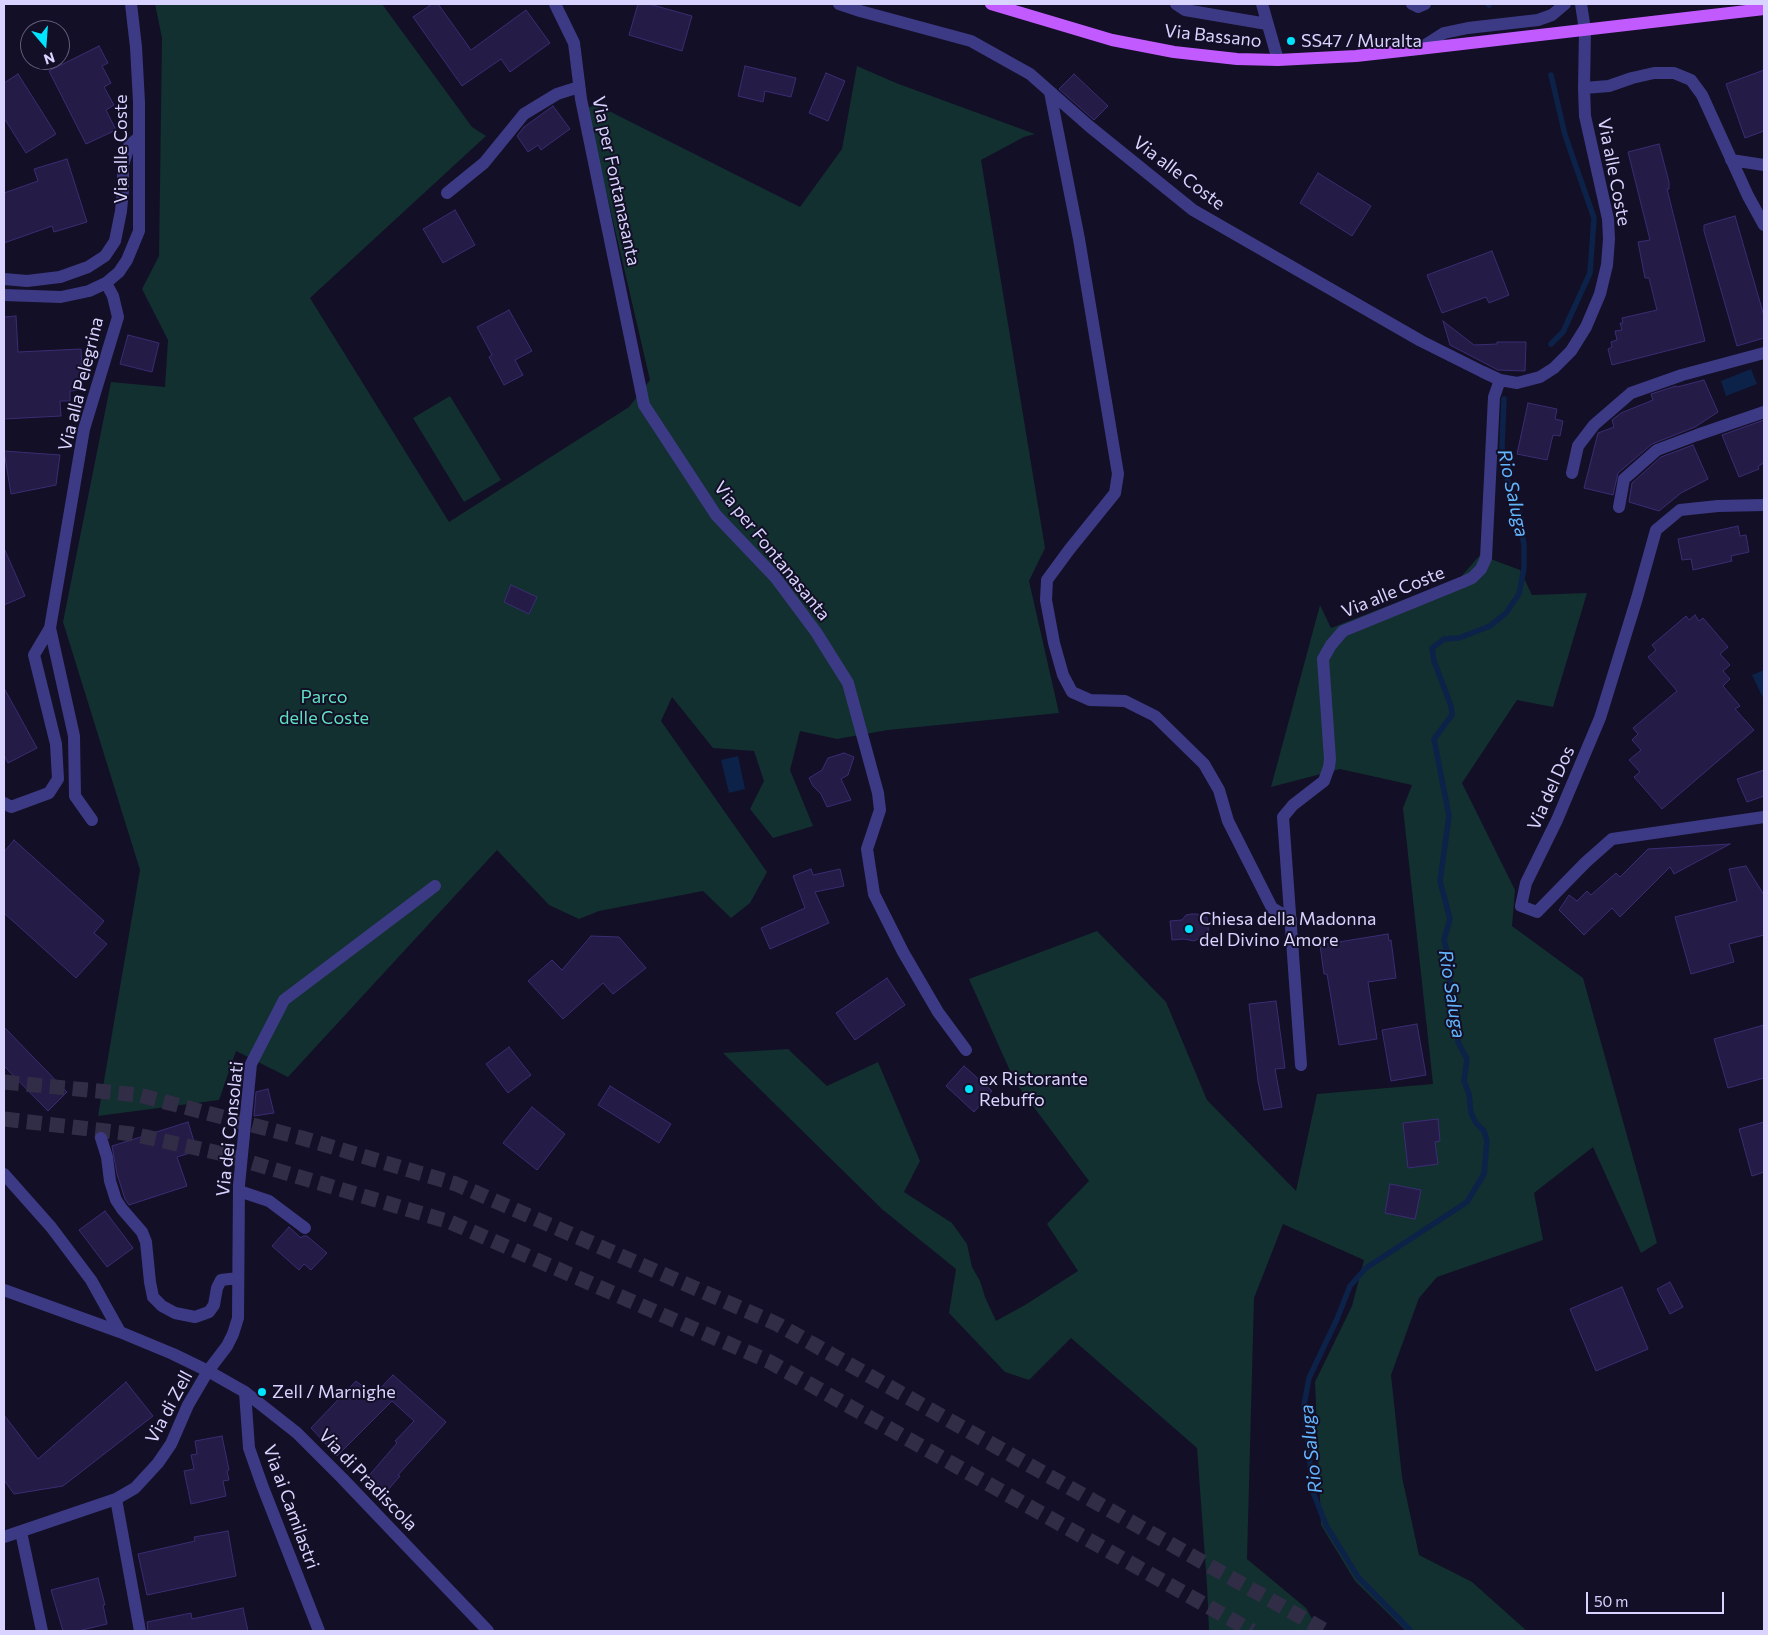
<!DOCTYPE html>
<style>
body{margin:0}
#map{position:relative;width:1768px;height:1635px;overflow:hidden;background:#130f26;font-family:Commissioner,sans-serif}
canvas{display:block}
.frame{position:absolute;inset:0;border:5px solid #d9d4ff;pointer-events:none}
.north{position:absolute;left:20px;top:20px;width:50px;height:50px;box-sizing:border-box;background:#130f26;border:1px solid #625e7d;border-radius:50%;rotate:162deg;font-size:14px;font-weight:700;line-height:20px;text-align:center;color:#d9d4ff}
.north::after{content:'';display:block;margin:auto;width:18px;height:22px;background:#00e5ff;clip-path:polygon(50% 0,100% 100%,50% 72%,0 100%)}
.scale{position:absolute;left:1586px;top:1592px;width:138px;height:22px;box-sizing:border-box;border:2px solid #d9d4ff;border-top:0;padding-left:6px;font-size:15px;line-height:18px;white-space:nowrap;color:#d9d4ff;-webkit-text-stroke:4px #130f26;paint-order:stroke}
</style>
<div id="map">
<canvas width="1768" height="1635"></canvas>
<div class="frame"></div>
<div class="north">N</div>
<div class="scale">50 m</div>
</div>
<script>
const context = document.querySelector('canvas').getContext('2d');
context.lineJoin = 'round';
function paint(path, color) { context.fillStyle = color; context.fill(path, 'evenodd'); }
const toPath = rows => new Path2D(rows.map(r => 'M' + r).join(''));
function trace(path, color, width, dash) { context.strokeStyle = color; context.lineWidth = width; context.lineCap = dash ? 'butt' : 'round'; context.setLineDash(dash || []); context.stroke(path); }
function write(font, color, halo, rows, align = 'center') {
  context.font = font + ' Commissioner,sans-serif'; context.lineWidth = 4; context.setLineDash([]); context.textBaseline = 'middle'; context.strokeStyle = halo; context.fillStyle = color; for (const [text, x, y, turn = 0] of rows) {
    context.save(); context.translate(x, y); context.rotate((+turn || 0) * Math.PI / 180); context.textAlign = isNaN(turn) ? turn : align; if (halo) context.strokeText(text, 0, 0); context.fillText(text, 0, 0); context.restore();
  }
}
paint(toPath([
 [155,4,382,4,472,127,486,136,310,298,449,522,629,407,650,380,587,109,595,104,800,207,842,149,857,66,896,83,1035,134,1024,137,981,160,1045,548,1029,581,1059,713,888,730,837,739,800,731,790,770,813,826,773,838,750,809,764,781,754,751,713,748,672,697,661,721,767,872,750,903,731,918,703,891,599,911,579,919,549,905,497,850,288,1077,236,1051,219,1100,98,1116,140,870,63,622,111,382,165,387,168,340,142,289,159,256,162,38],
 [450,396,501,480,464,502,413,418],
 [1480,555,1520,570,1532,595,1587,593,1553,707,1517,700,1462,783,1515,890,1512,926,1583,978,1657,1243,1641,1253,1593,1147,1534,1193,1543,1240,1437,1277,1419,1298,1391,1375,1402,1477,1419,1555,1472,1582,1527,1631,1406,1631,1355,1581,1321,1525,1315,1382,1352,1306,1364,1260,1283,1224,1254,1298,1247,1559,1306,1608,1319,1631,1209,1631,1207,1585,1197,1448,1071,1338,1029,1380,1005,1372,949,1313,956,1269,883,1210,723,1053,788,1049,827,1086,878,1062,920,1161,904,1192,952,1223,967,1244,972,1267,980,1281,985,1297,996,1321,1025,1305,1078,1271,1047,1224,1089,1181,1015,1082,969,979,1097,931,1166,1002,1207,1100,1296,1191,1317,1094,1433,1084,1403,808,1412,785,1340,769,1271,787,1320,605,1331,628,1460,578]
]), '#12302f');
paint(toPath([
 [1751,369,1757,384,1726,396,1721,381],
 [1764,670,1764,700,1752,675],
 [738,756,745,789,729,793,721,760]
]), '#0c2248');
trace(toPath([
 [1488,4,1489,5],
 [1551,344,1563,332,1590,273,1594,218,1565,135,1551,75],
 [1411,1631,1358,1577,1326,1525,1313,1492,1304,1405,1309,1378,1337,1319,1350,1286,1366,1268,1467,1202,1484,1174,1487,1141,1484,1131,1476,1123,1471,1113,1469,1094,1464,1081,1467,1059,1458,1042,1457,1023,1450,997,1450,965,1444,940,1450,919,1440,881,1449,816,1434,739,1452,715,1451,706,1434,661,1432,648,1444,639,1459,638,1490,626,1506,613,1519,594,1524,568,1524,545,1521,528,1521,518,1514,495,1509,487,1505,469,1502,446,1504,399]
]), '#0c2248', 5.5);
const building = toPath([
 [432,4,438,4,471,50,526,10,550,43,510,72,501,59,462,86,413,17,432,4],
 [638,4,649,4,692,16,682,51,629,35,638,4],
 [99,46,108,63,102,66,111,83,104,87,114,105,106,110,116,130,86,144,49,71,99,46],
 [745,66,796,78,791,97,765,91,763,102,738,96,745,66],
 [1764,70,1764,131,1745,138,1726,84,1764,70],
 [826,73,845,81,828,121,809,113,826,73],
 [18,74,56,134,26,153,4,118,4,83,18,74],
 [1074,74,1108,106,1094,120,1059,89,1074,74],
 [553,106,570,129,541,150,538,145,528,152,517,136,524,127,553,106],
 [1659,144,1669,182,1669,189,1667,189,1705,341,1612,365,1608,349,1612,347,1611,342,1617,340,1615,331,1622,330,1620,323,1623,323,1622,318,1657,310,1649,278,1645,278,1638,242,1650,240,1628,152,1659,144],
 [67,159,87,222,54,232,52,226,4,243,4,193,38,181,34,169,67,159],
 [1318,173,1371,206,1352,236,1300,203,1318,173],
 [455,210,475,245,443,263,423,229,455,210],
 [1735,216,1764,316,1764,338,1737,346,1704,231,1704,225,1735,216],
 [1492,251,1509,295,1489,303,1486,297,1442,313,1427,275,1492,251],
 [509,310,532,351,515,360,523,375,504,385,489,357,492,355,477,327,509,310],
 [16,316,18,352,81,349,83,390,70,391,70,401,60,401,61,416,4,419,4,317,16,316],
 [1443,321,1474,345,1497,344,1497,342,1526,342,1525,371,1498,370,1450,345,1443,321],
 [128,335,159,343,152,372,120,364,128,335],
 [1704,380,1718,412,1695,427,1652,444,1618,473,1613,495,1584,488,1598,433,1614,427,1612,420,1621,413,1653,400,1651,394,1676,386,1677,387,1704,380],
 [1528,403,1557,409,1555,419,1563,421,1560,436,1553,435,1547,460,1517,454,1528,403],
 [1764,420,1764,463,1758,466,1759,469,1739,477,1722,435,1764,420],
 [1693,445,1708,479,1681,493,1659,511,1629,502,1632,483,1661,457,1693,445],
 [4,451,60,455,56,485,11,494,4,451],
 [1738,526,1740,536,1746,535,1749,552,1731,556,1732,561,1693,570,1691,559,1682,560,1678,539,1738,526],
 [4,548,25,596,4,605,4,548],
 [511,585,537,597,529,614,504,602,511,585],
 [1695,615,1699,621,1703,618,1728,647,1720,654,1730,665,1723,671,1730,679,1723,686,1740,706,1735,709,1754,730,1662,809,1634,777,1640,772,1629,760,1641,750,1632,740,1638,734,1633,728,1677,691,1648,657,1656,650,1652,645,1686,616,1689,620,1695,615],
 [4,688,37,748,8,763,4,755,4,688],
 [844,753,854,757,848,775,841,779,851,800,827,807,821,794,813,786,809,778,822,770,828,758,844,753],
 [1764,770,1764,796,1747,802,1737,779,1764,770],
 [14,840,104,921,94,933,107,944,76,978,4,913,4,852,14,840],
 [1730,844,1674,874,1670,867,1620,917,1612,908,1584,935,1559,910,1569,895,1577,901,1587,891,1591,895,1616,873,1620,877,1648,849,1730,844],
 [1746,866,1764,895,1764,935,1729,944,1734,962,1691,974,1675,917,1737,901,1729,869,1746,866],
 [811,869,813,875,840,869,844,886,815,892,829,923,770,949,761,928,805,908,793,876,811,869],
 [1192,914,1198,914,1200,918,1207,917,1209,936,1202,937,1194,941,1184,939,1172,940,1170,921,1182,920,1186,915,1192,914],
 [1388,934,1389,941,1391,940,1396,978,1368,982,1377,1039,1339,1045,1327,974,1324,974,1320,945,1388,934],
 [591,936,619,937,646,968,613,994,603,983,563,1019,528,981,552,960,562,970,591,936],
 [887,978,905,1005,855,1040,836,1013,887,978],
 [1276,1001,1285,1068,1275,1069,1282,1107,1264,1110,1258,1081,1249,1004,1276,1001],
 [1417,1024,1426,1075,1391,1081,1382,1030,1417,1024],
 [1764,1025,1764,1078,1728,1088,1714,1039,1764,1025],
 [4,1027,67,1092,48,1111,4,1066,4,1027],
 [509,1047,531,1075,508,1093,486,1064,509,1047],
 [964,1066,992,1091,974,1112,946,1086,964,1066],
 [610,1086,671,1124,659,1143,598,1105,610,1086],
 [268,1089,274,1113,254,1116,256,1092,268,1089],
 [532,1107,565,1134,537,1170,503,1143,532,1107],
 [1438,1119,1440,1141,1435,1142,1438,1164,1408,1168,1403,1123,1438,1119],
 [188,1122,197,1151,177,1157,187,1186,129,1205,125,1199,117,1174,112,1146,188,1122],
 [1764,1122,1764,1172,1752,1176,1739,1129,1764,1122],
 [1390,1184,1421,1190,1415,1219,1385,1213,1390,1184],
 [105,1211,133,1248,107,1267,79,1230,105,1211],
 [289,1227,301,1238,303,1236,307,1236,327,1253,311,1270,304,1264,299,1270,272,1246,289,1227],
 [1670,1282,1683,1307,1670,1314,1657,1289,1670,1282],
 [1622,1287,1648,1349,1596,1371,1570,1309,1622,1287],
 [393,1375,446,1422,398,1475,400,1476,381,1498,366,1479,397,1443,395,1441,414,1421,392,1401,337,1456,311,1428,356,1381,374,1395,393,1375],
 [126,1382,153,1416,63,1486,14,1494,4,1480,4,1415,38,1459,126,1382],
 [222,1436,229,1470,227,1471,229,1480,223,1481,226,1496,191,1504,184,1471,194,1469,191,1455,197,1454,195,1441,222,1436],
 [228,1531,236,1576,147,1595,138,1554,195,1541,194,1537,228,1531],
 [98,1578,105,1605,103,1605,107,1624,78,1631,63,1631,51,1590,98,1578],
 [243,1608,248,1631,148,1631,147,1622,191,1613,192,1619,243,1608]
]);
paint(building, '#241b47');
trace(building, '#3b2d73', 1);
trace(toPath([
 [4,1082,139,1095,302,1138,456,1184,777,1324,1326,1631],
 [4,1119,132,1134,219,1153,450,1222,770,1362,1252,1631]
]), '#312d47', 15, [15, 8]);
trace(toPath([
 [555,4,574,43,581,99,644,405,716,515,775,577,816,632,848,683,878,793,880,810,867,849,874,894,903,952,938,1012,966,1050],
 [839,4,860,11,971,41,1030,74,1089,126,1193,210,1421,341,1483,372,1500,380,1517,383,1540,377,1554,368,1571,351,1586,327,1600,294,1607,265,1609,239,1608,219,1585,116,1584,88,1585,30,1581,4],
 [1176,4,1185,10,1267,24],
 [1262,4,1278,60],
 [1412,4,1418,7,1425,4],
 [1419,49,1444,33,1468,28,1538,20,1552,15,1565,4],
 [1584,88,1609,86,1632,78,1654,73,1674,73,1691,80,1702,95,1748,196,1764,225],
 [1050,92,1079,239,1118,474,1115,493,1069,550,1047,580,1046,600,1054,643,1063,675,1072,692,1090,700,1125,701,1155,716,1204,764,1219,790,1228,821,1272,908,1291,919],
 [1731,160,1764,165],
 [447,193,484,163,524,114,557,94,579,87],
 [4,279,27,281,60,277,88,267,105,256,115,241,121,211,123,190,123,165,129,146,139,137],
 [4,295,61,297,89,291,106,283,119,272,127,260,139,231,139,102,136,47,131,4],
 [1572,473,1578,446,1594,425,1631,393,1682,375,1764,353],
 [1764,505,1718,506,1680,510,1656,530,1637,598,1600,718,1557,820,1526,883,1521,906,1537,912,1586,862,1612,839,1764,817],
 [1619,507,1624,479,1657,450,1697,435,1764,412],
 [50,628,74,736,75,796,92,820],
 [4,803,11,807,49,793,58,779,56,744,34,655,50,628,84,429,118,317,113,296,106,283],
 [1301,1065,1283,817,1293,805,1324,781,1329,767,1330,759,1323,659,1331,645,1343,631,1463,582,1472,578,1481,569,1486,558,1494,397,1500,380],
 [101,1138,107,1157,110,1181,116,1200,122,1209,142,1232,146,1242,150,1282,153,1297,162,1306,175,1313,195,1317,209,1312,214,1305,217,1288,221,1280,238,1278],
 [4,1174,51,1227,91,1280,120,1332],
 [239,1191,269,1201,305,1228],
 [4,1290,120,1332,173,1354,208,1371,245,1392,297,1433,342,1478,488,1631],
 [245,1392,249,1448,262,1485,319,1631],
 [116,1499,140,1631],
 [21,1532,42,1631],
 [4,1537,116,1499,135,1488,158,1463,171,1444,188,1405,208,1371,227,1346,233,1334,238,1318,239,1185,251,1064,284,1000,435,886]
]), '#3d3a85', 12);
trace(toPath([
 [991,4,1112,40,1174,52,1237,59,1278,60,1356,56,1419,49,1764,9]
]), '#c25bff', 12);
for (const [x, y, r, color] of [
 [1291,41,5,"#00e5ff"],
 [1189,929,5,"#00e5ff"],
 [969,1089,5,"#00e5ff"],
 [262,1392,5,"#00e5ff"]
]) { const dot = new Path2D(); dot.arc(x, y, r, 0, 2 * Math.PI); context.fillStyle = color; context.fill(dot); trace(dot, '#130f26', 2); }
write('18px', '#d9d4ff', '#130f26', [
 ["Via Bassano",1213,36,6],
 ["Via alle Coste",121,149,-90],
 ["Via alle Coste",1614,172,79],
 ["Via alle Coste",1179,173,37],
 ["Via per Fontanasanta",616,181,78],
 ["Via alla Pelegrina",81,384,-76],
 ["Via per Fontanasanta",772,551,51],
 ["Via alle Coste",1393,592,-22],
 ["Via del Dos",1551,788,-66],
 ["Via dei Consolati",230,1129,-84],
 ["Via di Zell",169,1407,-62],
 ["Via di Pradiscola",368,1480,46],
 ["Via ai Camilastri",291,1507,70]
]);
write('18px', '#d9d4ff', '#130f26', [
 ["SS47 / Muralta",1301,41],
 ["Chiesa della Madonna",1199,919],
 ["del Divino Amore",1199,940],
 ["ex Ristorante",979,1079],
 ["Rebuffo",979,1100],
 ["Zell / Marnighe",272,1392]
], 'left');
write('18px', '#5fe0c0', '#130f26', [
 ["Parco",324,697],
 ["delle Coste",324,718]
]);
write('italic 19px', '#62b6ff', '#130f26', [
 ["Rio Saluga",1513,493,78],
 ["Rio Saluga",1452,994,81],
 ["Rio Saluga",1311,1449,-96]
]);
</script>
